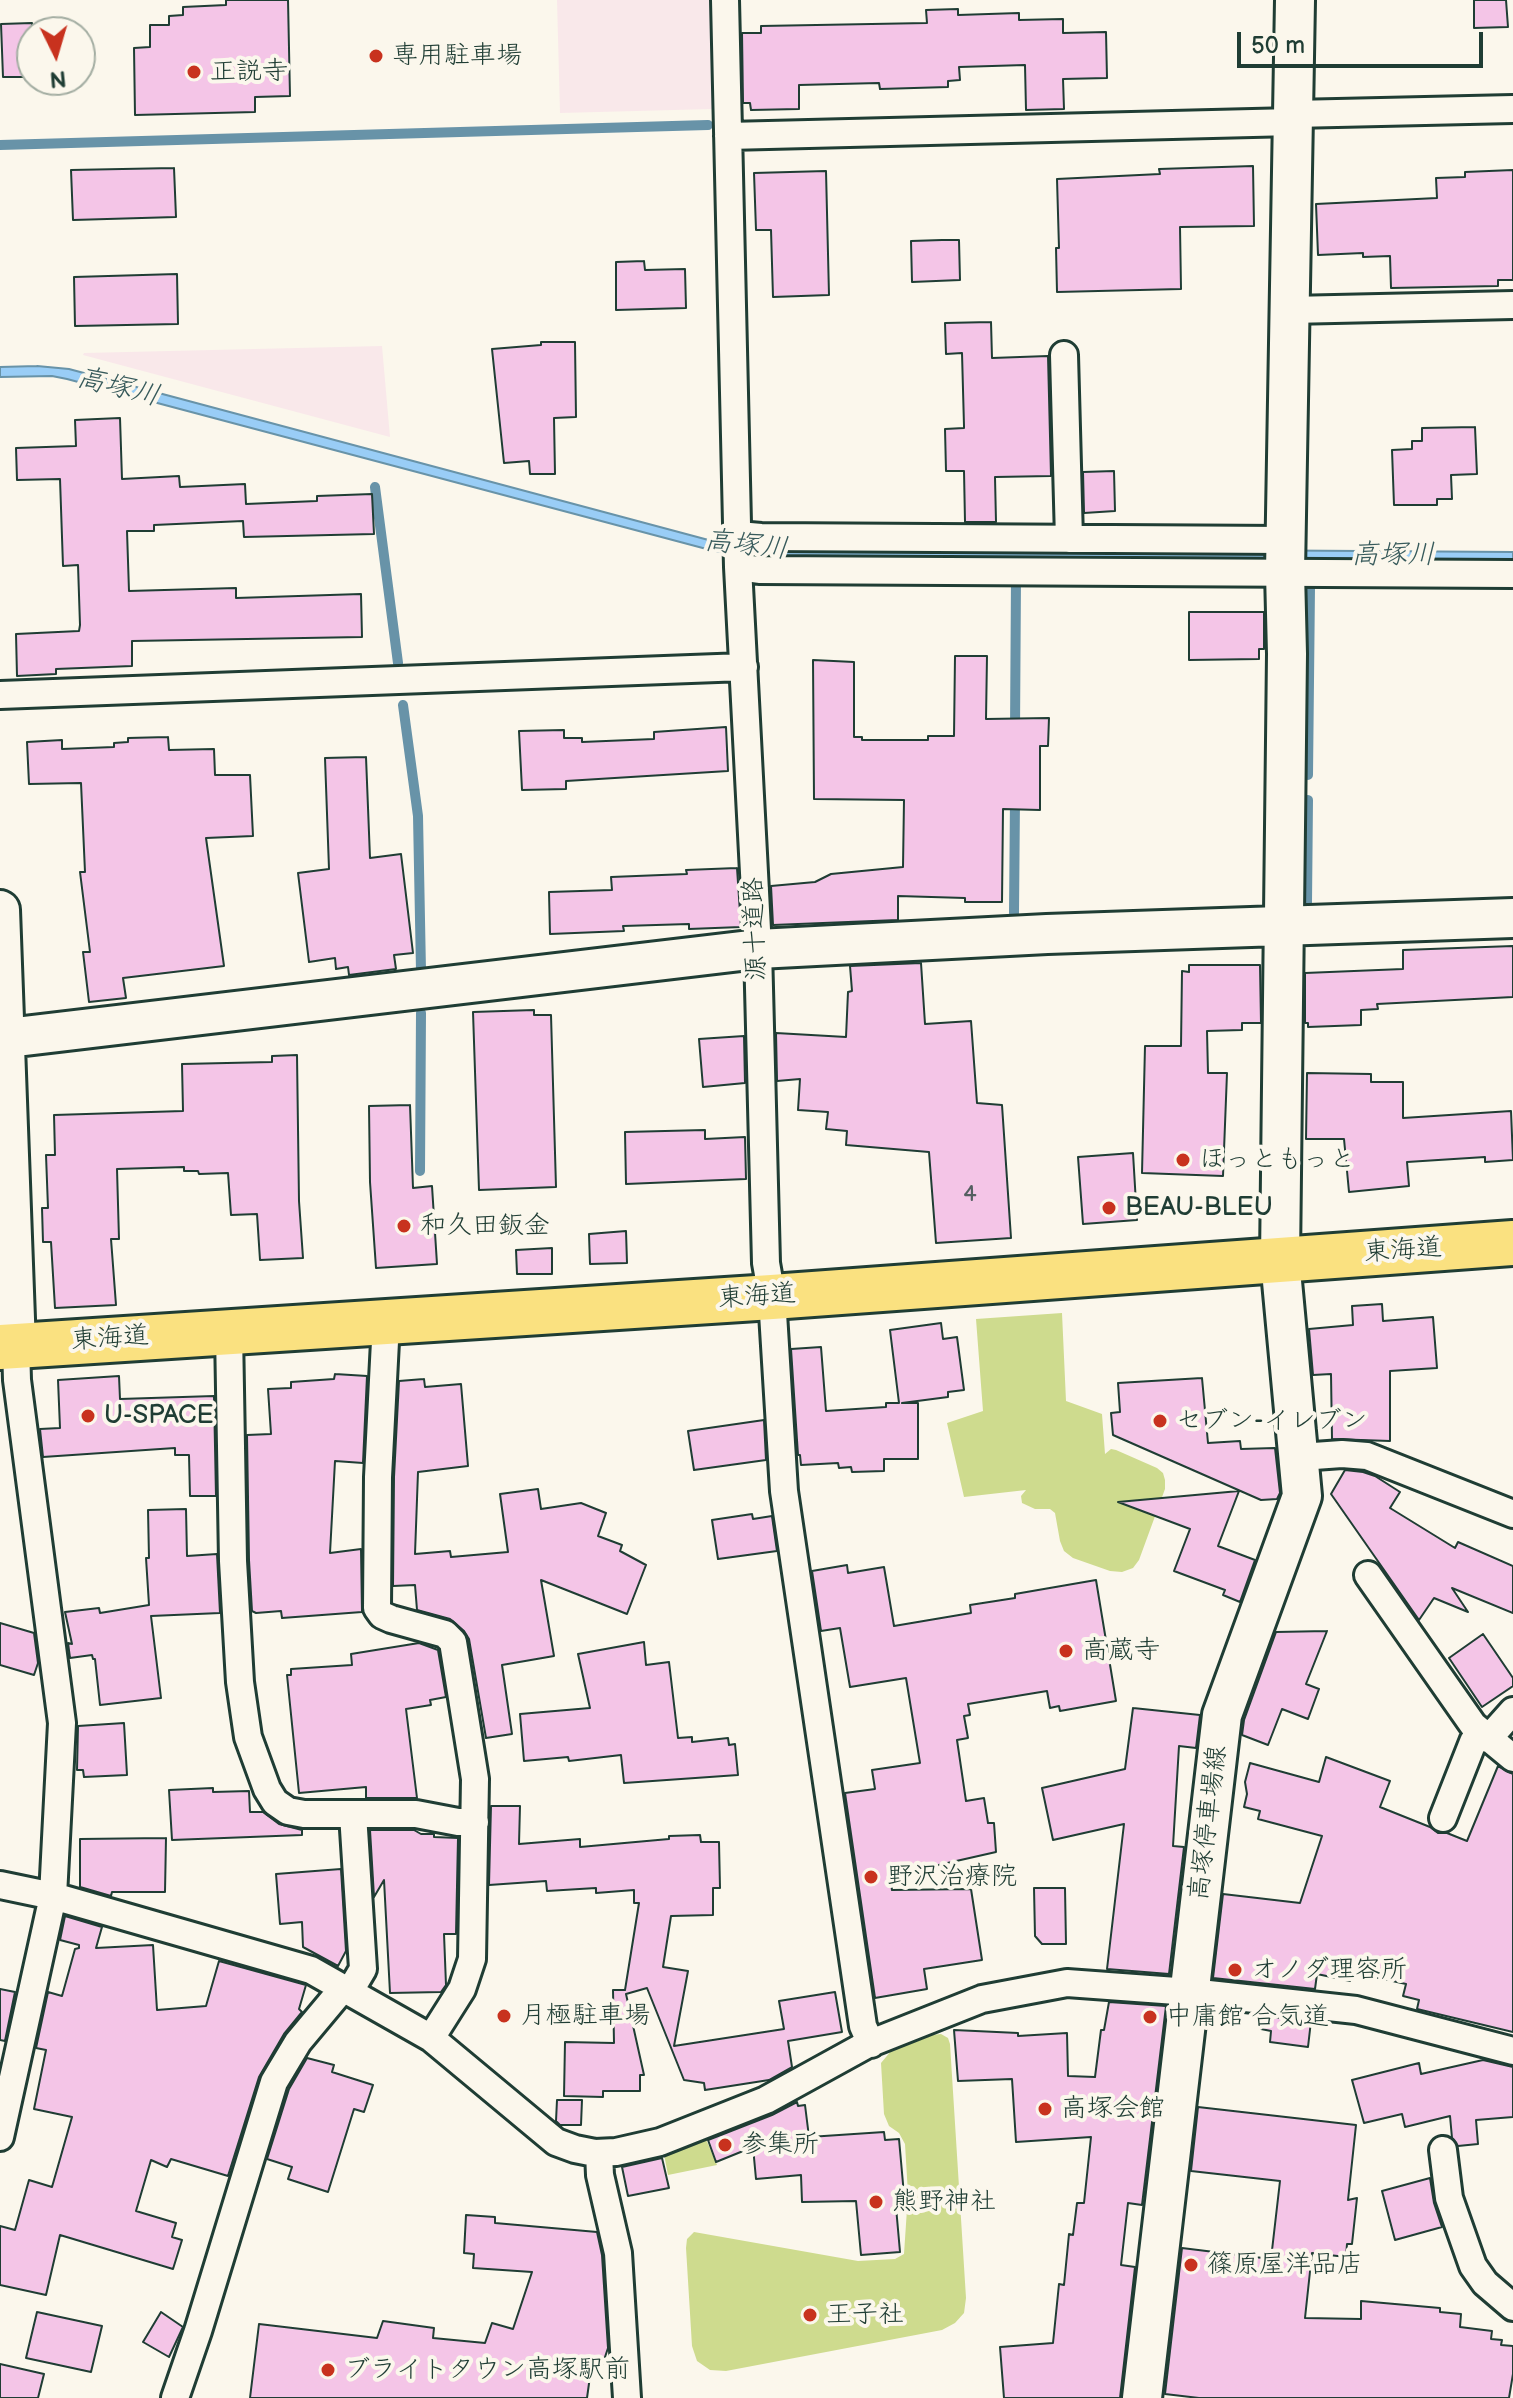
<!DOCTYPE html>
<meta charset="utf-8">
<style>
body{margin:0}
#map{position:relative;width:1513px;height:2398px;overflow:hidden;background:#fbf7ec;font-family:"Balsamiq Sans",sans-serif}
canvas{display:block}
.north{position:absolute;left:16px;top:16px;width:80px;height:80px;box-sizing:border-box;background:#fbf7ec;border:2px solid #a3ada2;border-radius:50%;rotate:175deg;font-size:22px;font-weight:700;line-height:32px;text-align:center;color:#1f3d34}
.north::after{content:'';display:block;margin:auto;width:28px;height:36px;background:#c8321e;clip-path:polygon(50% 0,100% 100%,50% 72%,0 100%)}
.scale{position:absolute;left:1237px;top:32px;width:246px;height:36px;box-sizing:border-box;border:4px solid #1f3d34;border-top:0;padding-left:10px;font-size:24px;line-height:28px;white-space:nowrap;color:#1f3d34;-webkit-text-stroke:6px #fbf7ec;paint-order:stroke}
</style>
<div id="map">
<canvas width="1513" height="2398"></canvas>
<div class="north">N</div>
<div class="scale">50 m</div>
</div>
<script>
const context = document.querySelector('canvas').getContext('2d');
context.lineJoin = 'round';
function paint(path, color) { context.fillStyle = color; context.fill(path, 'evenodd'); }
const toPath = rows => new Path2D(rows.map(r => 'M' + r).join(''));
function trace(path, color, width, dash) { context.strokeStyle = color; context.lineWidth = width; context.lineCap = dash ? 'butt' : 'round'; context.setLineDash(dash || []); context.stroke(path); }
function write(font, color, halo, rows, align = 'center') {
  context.font = font + ' "Balsamiq Sans","Klee One",sans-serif'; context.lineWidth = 8; context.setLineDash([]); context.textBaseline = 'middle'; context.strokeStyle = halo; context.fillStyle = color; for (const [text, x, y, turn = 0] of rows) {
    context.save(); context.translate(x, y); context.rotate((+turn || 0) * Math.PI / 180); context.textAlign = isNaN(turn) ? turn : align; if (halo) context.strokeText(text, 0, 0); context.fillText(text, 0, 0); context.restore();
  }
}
paint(toPath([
 [557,0,710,0,712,109,560,113],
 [382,346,390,437,83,355,84,353]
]), '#f9e8ea');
paint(toPath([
 [1062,1313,1066,1401,1102,1414,1105,1454,1111,1449,1116,1450,1157,1468,1163,1473,1165,1480,1165,1489,1139,1560,1133,1568,1122,1572,1110,1571,1073,1558,1064,1551,1060,1541,1055,1513,1050,1509,1035,1509,1022,1503,1021,1496,1026,1490,964,1497,947,1423,983,1411,976,1319],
 [941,2034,948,2038,950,2044,966,2298,964,2313,955,2323,942,2330,726,2371,710,2370,697,2361,692,2346,686,2248,687,2239,694,2232,858,2261,895,2259,904,2254,908,2194,905,2144,899,2133,889,2126,884,2114,881,2063,891,2051,932,2035],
 [705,2137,717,2165,668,2175,664,2154]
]), '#cedb8e');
const water = toPath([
 [37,366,69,369,716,542,760,547,1513,552,1513,562,759,557,714,551,67,379,52,376,0,377,0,367,37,366]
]);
paint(water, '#99cdf6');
trace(water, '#6893a8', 2);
trace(toPath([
 [0,145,708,125],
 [375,487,398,663],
 [403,705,418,816,421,971],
 [1015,731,1016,578],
 [1308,775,1310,587],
 [1307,903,1308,800],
 [1014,913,1015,799],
 [420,1171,421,1013]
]), '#6893a8', 10);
const building = toPath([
 [226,0,288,0,290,96,255,97,255,112,135,115,134,48,150,47,150,25,169,25,169,16,183,15,183,7,226,5,226,0],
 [1474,0,1506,0,1508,27,1474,28,1474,0],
 [958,9,958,15,1019,13,1019,20,1063,19,1063,33,1106,32,1107,78,1063,79,1064,109,1026,110,1025,65,959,67,960,80,948,81,948,87,880,89,879,83,799,85,799,109,751,110,750,103,743,103,742,33,761,33,761,26,927,23,926,10,958,9],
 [32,23,32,77,3,77,1,24,32,23],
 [1253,166,1254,226,1180,227,1181,289,1057,292,1056,248,1059,248,1057,179,1160,174,1159,169,1253,166],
 [174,168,176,217,73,220,71,170,174,168],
 [1513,170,1513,280,1498,280,1498,286,1391,288,1390,256,1363,257,1363,253,1318,255,1316,204,1437,198,1436,178,1465,177,1465,172,1513,170],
 [826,171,829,295,773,297,771,230,756,230,754,173,826,171],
 [942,240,959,240,960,280,912,282,911,241,942,240],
 [644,261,645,270,685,269,686,308,616,310,616,262,644,261],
 [177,274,178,324,75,326,74,277,177,274],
 [991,322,992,358,1048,356,1051,476,995,477,996,522,965,522,964,471,946,471,945,429,964,428,964,426,962,353,946,354,945,323,991,322],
 [541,342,575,342,576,417,554,418,555,474,530,474,529,461,504,463,492,349,541,345,541,342],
 [120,418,122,479,179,476,180,487,245,484,246,504,317,501,317,496,372,494,374,534,244,537,243,521,154,525,154,531,127,531,129,591,236,588,236,598,361,594,362,637,132,641,132,666,56,669,56,674,17,676,16,634,79,631,80,625,78,565,63,566,60,479,17,480,16,448,76,446,75,420,120,418],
 [1475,427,1477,474,1451,475,1452,499,1437,499,1437,505,1394,505,1392,450,1412,449,1412,441,1422,441,1422,428,1475,427],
 [1114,471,1115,511,1084,513,1083,472,1114,471],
 [1189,612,1264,612,1264,649,1259,649,1259,659,1189,660,1189,612],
 [955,656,987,656,986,719,1049,718,1048,746,1040,746,1040,810,1003,809,1002,902,965,902,965,898,898,896,898,920,773,925,771,886,815,882,831,874,903,867,904,800,814,799,813,660,854,662,854,737,862,737,862,740,928,740,928,736,954,736,955,656],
 [726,727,728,771,566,781,566,789,522,790,519,731,564,730,564,738,582,738,582,742,654,739,654,732,726,727],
 [168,737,169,750,214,749,215,775,250,775,253,836,206,838,224,966,123,978,126,998,89,1002,83,952,90,952,80,872,85,872,81,783,29,784,27,742,62,740,62,749,114,747,114,743,128,742,128,738,168,737],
 [366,757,370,858,401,854,413,953,394,955,396,969,349,975,348,967,336,969,335,958,309,962,298,873,329,869,325,758,366,757],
 [737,868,741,927,689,929,689,924,623,926,624,931,550,934,549,892,612,890,611,877,687,874,686,870,737,868],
 [1513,946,1513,997,1377,1004,1378,1009,1361,1010,1361,1025,1308,1027,1308,1023,1305,1023,1305,973,1403,969,1403,950,1513,946],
 [921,963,925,1024,971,1021,977,1103,1002,1105,1011,1238,936,1243,929,1152,846,1145,847,1131,826,1129,828,1112,798,1110,800,1079,777,1081,776,1033,846,1037,848,992,852,991,850,966,921,963],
 [1189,965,1260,965,1261,1023,1242,1023,1242,1030,1207,1031,1208,1073,1227,1073,1223,1176,1142,1173,1145,1046,1181,1046,1182,971,1189,972,1189,965],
 [534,1010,534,1015,551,1015,556,1187,479,1190,473,1012,534,1010],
 [744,1036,745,1083,703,1087,699,1039,744,1036],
 [297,1055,299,1201,303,1258,260,1260,257,1214,231,1215,228,1173,199,1174,198,1171,184,1171,184,1167,117,1169,119,1239,111,1239,116,1305,55,1308,51,1242,43,1242,42,1208,48,1208,46,1155,55,1155,54,1115,183,1111,182,1064,272,1062,272,1056,297,1055],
 [1307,1073,1371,1074,1371,1082,1403,1082,1403,1118,1511,1111,1513,1160,1485,1162,1485,1157,1407,1162,1409,1186,1349,1192,1344,1139,1306,1139,1307,1073],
 [410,1105,413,1188,432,1186,437,1264,376,1268,370,1182,369,1106,410,1105],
 [705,1130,705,1139,745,1137,746,1179,626,1184,625,1132,705,1130],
 [1133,1153,1137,1220,1083,1224,1078,1157,1133,1153],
 [626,1231,627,1263,590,1264,589,1234,626,1231],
 [552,1248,552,1274,517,1274,516,1250,552,1248],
 [1382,1304,1383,1321,1433,1317,1437,1368,1390,1371,1390,1441,1332,1439,1331,1374,1313,1375,1309,1329,1353,1325,1352,1306,1382,1304],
 [941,1323,943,1339,957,1337,964,1390,948,1392,948,1397,902,1403,918,1403,918,1459,884,1459,884,1471,852,1472,851,1467,839,1468,838,1463,801,1465,800,1455,798,1455,791,1349,821,1347,826,1411,886,1407,886,1403,899,1403,890,1330,941,1323],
 [335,1374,367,1376,363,1463,335,1461,330,1553,361,1549,362,1612,282,1618,281,1611,256,1613,252,1611,249,1560,247,1435,271,1434,268,1389,291,1388,291,1382,334,1379,335,1374],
 [119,1376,120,1399,214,1396,216,1496,190,1496,189,1455,175,1455,175,1448,43,1457,40,1429,60,1428,58,1380,119,1376],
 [1202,1378,1208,1443,1240,1441,1241,1449,1275,1448,1280,1493,1277,1499,1261,1500,1113,1435,1111,1413,1120,1412,1118,1383,1202,1378],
 [424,1379,425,1387,461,1384,468,1466,418,1472,415,1554,450,1551,451,1557,508,1552,500,1494,538,1489,541,1509,581,1503,606,1513,598,1536,622,1545,620,1551,646,1565,627,1614,541,1580,554,1656,502,1665,512,1734,486,1738,469,1639,464,1631,450,1619,417,1610,415,1585,393,1586,394,1477,399,1381,424,1379],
 [764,1420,766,1460,694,1470,688,1431,764,1420],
 [1345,1470,1363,1472,1375,1476,1400,1492,1390,1508,1455,1548,1458,1542,1513,1566,1513,1613,1452,1588,1468,1612,1434,1598,1419,1620,1331,1494,1345,1470],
 [1239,1491,1218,1546,1255,1560,1240,1602,1223,1595,1225,1590,1174,1571,1190,1529,1118,1502,1239,1491],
 [186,1509,187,1556,217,1554,220,1613,151,1616,161,1698,100,1705,95,1659,93,1659,92,1655,70,1658,68,1643,72,1644,65,1612,99,1608,100,1613,149,1605,146,1558,149,1558,148,1510,186,1509],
 [752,1514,753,1519,772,1516,777,1551,718,1559,712,1520,752,1514],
 [847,1565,848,1573,884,1567,894,1626,971,1613,970,1605,1015,1598,1015,1594,1096,1580,1116,1701,1060,1711,1059,1706,1050,1708,1047,1691,968,1704,970,1715,964,1716,968,1738,957,1740,966,1801,984,1798,988,1823,994,1823,996,1852,890,1876,892,1890,971,1889,982,1960,924,1969,927,1989,875,1998,845,1793,875,1789,872,1770,920,1763,906,1678,850,1687,840,1628,821,1631,812,1571,847,1565],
 [0,1623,34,1633,38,1663,34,1675,0,1665,0,1623],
 [1327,1631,1306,1684,1319,1689,1308,1719,1282,1709,1268,1745,1242,1735,1244,1720,1276,1632,1327,1631],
 [1483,1634,1513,1678,1513,1686,1482,1707,1449,1658,1483,1634],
 [644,1642,646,1665,669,1662,678,1738,692,1737,692,1742,728,1738,729,1745,735,1744,738,1775,624,1783,621,1755,569,1761,568,1757,524,1761,520,1714,590,1708,578,1654,644,1642],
 [419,1643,438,1650,446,1697,430,1700,431,1705,406,1709,417,1798,366,1798,366,1787,299,1793,287,1675,291,1675,291,1669,352,1665,351,1654,419,1643],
 [1133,1708,1200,1715,1196,1748,1179,1746,1173,1846,1184,1847,1169,1974,1107,1969,1124,1824,1053,1840,1042,1788,1125,1769,1133,1708],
 [124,1723,127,1775,84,1777,83,1770,77,1770,78,1726,124,1723],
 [1326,1757,1390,1781,1380,1807,1430,1827,1438,1833,1447,1833,1467,1841,1498,1766,1513,1774,1513,2032,1417,2009,1419,2000,1403,1996,1406,1984,1352,1972,1350,1981,1317,1974,1315,1989,1213,1978,1223,1894,1300,1903,1322,1836,1258,1819,1260,1811,1244,1807,1247,1794,1245,1782,1250,1763,1319,1782,1326,1757],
 [213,1788,213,1792,249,1791,250,1812,263,1812,279,1824,302,1830,302,1835,172,1840,169,1790,213,1788],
 [491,1806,520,1806,519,1844,580,1839,580,1847,669,1839,669,1836,700,1835,701,1842,719,1842,720,1888,713,1888,713,1915,671,1916,663,1967,688,1971,674,2046,784,2029,779,2001,835,1992,842,2032,788,2041,792,2067,769,2080,705,2090,704,2083,684,2080,647,1988,626,1994,644,2075,640,2075,640,2091,603,2091,603,2097,564,2096,565,2042,614,2043,613,1990,625,1990,639,1903,634,1903,634,1890,596,1893,596,1888,547,1891,546,1881,489,1885,491,1806],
 [370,1830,414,1830,421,1834,434,1834,434,1837,458,1838,456,1934,444,1934,446,1985,441,1992,390,1993,384,1880,374,1897,370,1830],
 [166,1838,165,1892,112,1892,111,1896,80,1887,80,1839,166,1838],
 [341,1869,346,1951,338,1966,303,1947,302,1922,280,1924,276,1874,341,1869],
 [1034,1888,1065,1888,1066,1944,1042,1944,1035,1936,1034,1888],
 [65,1916,102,1927,96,1948,153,1945,157,2010,206,2006,219,1961,306,1985,299,2009,302,2012,284,2034,259,2077,228,2176,171,2159,167,2167,151,2160,136,2211,176,2223,172,2237,182,2240,173,2269,60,2235,46,2295,0,2285,0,2226,15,2230,29,2180,52,2187,72,2117,34,2109,46,2050,36,2048,48,1992,62,1996,75,1949,79,1948,79,1945,60,1940,65,1916],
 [0,1989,15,1992,5,2041,0,2040,0,1989],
 [1109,2002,1166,2006,1142,2205,1128,2203,1121,2265,1135,2267,1120,2398,1004,2398,1000,2347,1053,2343,1059,2284,1064,2285,1069,2234,1073,2235,1077,2203,1084,2203,1091,2137,1016,2142,1012,2079,958,2081,954,2030,1018,2033,1018,2036,1067,2033,1068,2076,1095,2077,1101,2030,1104,2030,1109,2002],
 [1263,2016,1311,2021,1308,2047,1270,2042,1271,2031,1261,2029,1263,2016],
 [307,2058,334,2065,332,2072,373,2085,364,2112,354,2109,328,2192,288,2179,292,2167,267,2159,289,2089,307,2058],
 [1483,2060,1513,2067,1513,2117,1476,2120,1478,2144,1458,2146,1452,2138,1450,2116,1405,2127,1402,2114,1364,2123,1352,2080,1419,2063,1421,2074,1483,2060],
 [557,2100,582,2100,581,2125,560,2125,556,2121,557,2100],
 [797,2102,798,2106,805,2105,809,2137,884,2132,885,2140,899,2139,905,2206,896,2207,900,2252,861,2255,856,2201,802,2202,801,2175,756,2179,753,2147,716,2162,708,2140,772,2115,797,2102],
 [1198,2107,1356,2125,1348,2200,1357,2198,1352,2244,1347,2244,1346,2257,1312,2253,1305,2318,1361,2319,1361,2301,1440,2308,1440,2312,1461,2314,1460,2327,1492,2331,1491,2339,1502,2340,1501,2345,1513,2346,1513,2374,1509,2398,1199,2398,1165,2394,1182,2248,1271,2259,1280,2181,1191,2171,1198,2107],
 [662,2158,669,2188,628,2196,622,2167,662,2158],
 [1430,2178,1434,2203,1442,2227,1395,2240,1382,2191,1430,2178],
 [466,2215,495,2217,495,2223,597,2232,602,2255,608,2348,600,2372,591,2369,587,2398,250,2398,259,2324,377,2338,383,2321,434,2328,433,2338,485,2343,492,2323,513,2329,532,2272,473,2268,474,2254,464,2253,466,2215],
 [37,2312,102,2326,91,2372,26,2358,37,2312],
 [161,2312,183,2327,169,2357,143,2342,161,2312],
 [0,2364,44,2374,38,2398,0,2398,0,2364]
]);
paint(building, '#f4c5e7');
trace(building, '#1f3d34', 2);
const street = toPath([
 [725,0,738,567,758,949,766,1263,772,1297,784,1491,863,2026,871,2044],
 [1293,114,1513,109],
 [728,136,1293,122],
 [1290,310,1513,305],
 [1064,355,1069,539],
 [738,535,761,537,1286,540],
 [738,567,759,570,1513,574],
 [0,695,744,667],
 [386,1322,378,1477,377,1608,382,1615,391,1619,445,1634,453,1642,475,1779,472,1959,462,1989,431,2038],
 [229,1332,233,1561,240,1682,248,1737,267,1789,275,1802,288,1811,304,1814,416,1814,458,1822,475,1822],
 [1300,1457,1342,1454,1367,1456,1513,1514],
 [1368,1575,1473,1725,1513,1758],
 [1488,1739,1513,1711],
 [1443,1818,1473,1742,1481,1733],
 [0,1885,53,1896,311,1970,431,2038,556,2142,575,2149,595,2153,616,2152,660,2142,766,2100,866,2045,982,1999,1067,1983,1190,1992,1356,2010,1513,2051],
 [350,1991,363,1969,353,1814],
 [0,2137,53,1896,62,1723,17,1380,16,1346],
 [1443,2150,1449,2198,1473,2266,1485,2283,1513,2307],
 [599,2153,600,2175,618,2253,627,2398],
 [175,2398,198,2331,274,2082,298,2042,344,1987]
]);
const secondary = toPath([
 [0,910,16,1346],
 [0,1039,758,949,1047,934,1513,918],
 [1142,2398,1222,1715,1302,1496,1280,1260,1287,654,1285,572,1295,0]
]);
const highway = toPath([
 [0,1347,772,1297,1513,1243]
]);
trace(street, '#1f3d34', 32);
trace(secondary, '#1f3d34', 44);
trace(highway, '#1f3d34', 50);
trace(street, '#fbf7ec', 26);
trace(secondary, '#fbf7ec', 38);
trace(highway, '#fae180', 44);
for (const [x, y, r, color] of [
 [376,56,8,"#c8321e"],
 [194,72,8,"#c8321e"],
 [1183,1160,8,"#c8321e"],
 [1109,1208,8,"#c8321e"],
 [404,1226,8,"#c8321e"],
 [88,1416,8,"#c8321e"],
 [1160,1421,8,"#c8321e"],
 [1066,1651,8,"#c8321e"],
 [871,1877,8,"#c8321e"],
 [1235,1970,8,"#c8321e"],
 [504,2016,8,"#c8321e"],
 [1150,2017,8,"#c8321e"],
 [1045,2109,8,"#c8321e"],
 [725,2145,8,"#c8321e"],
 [876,2202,8,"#c8321e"],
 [1191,2265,8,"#c8321e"],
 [810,2315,8,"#c8321e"],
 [328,2370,8,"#c8321e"]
]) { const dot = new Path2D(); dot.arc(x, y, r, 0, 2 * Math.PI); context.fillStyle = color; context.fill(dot); trace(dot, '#fbf7ec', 3); }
write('22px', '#545f61', null, [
 ["4",970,1195]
]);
write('26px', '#1f3d34', '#fbf7ec', [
 ["専用駐車場",392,56],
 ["正説寺",210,72],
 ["ほっともっと",1199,1160],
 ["BEAU-BLEU",1125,1208],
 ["和久田鈑金",420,1226],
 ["U-SPACE",104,1416],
 ["セブン-イレブン",1176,1421],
 ["高蔵寺",1082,1651],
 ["野沢治療院",887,1877],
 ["オノダ理容所",1251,1970],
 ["月極駐車場",520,2016],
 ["中庸館 合気道",1166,2017],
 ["高塚会館",1061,2109],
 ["参集所",741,2145],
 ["熊野神社",892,2202],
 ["篠原屋洋品店",1207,2265],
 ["王子社",826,2315],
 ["ブライトタウン高塚駅前",344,2370]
], 'left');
write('26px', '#1f3d34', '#fbf7ec', [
 ["源十道路",756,929,-92],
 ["東海道",1403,1251,-4],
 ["東海道",757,1297,-4],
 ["東海道",110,1339,-4],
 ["高塚停車場線",1209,1823,-83]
]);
write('italic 28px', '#375a5b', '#fbf7ec', [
 ["高塚川",118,388,14],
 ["高塚川",746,546,6],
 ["高塚川",1393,556]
]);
</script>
